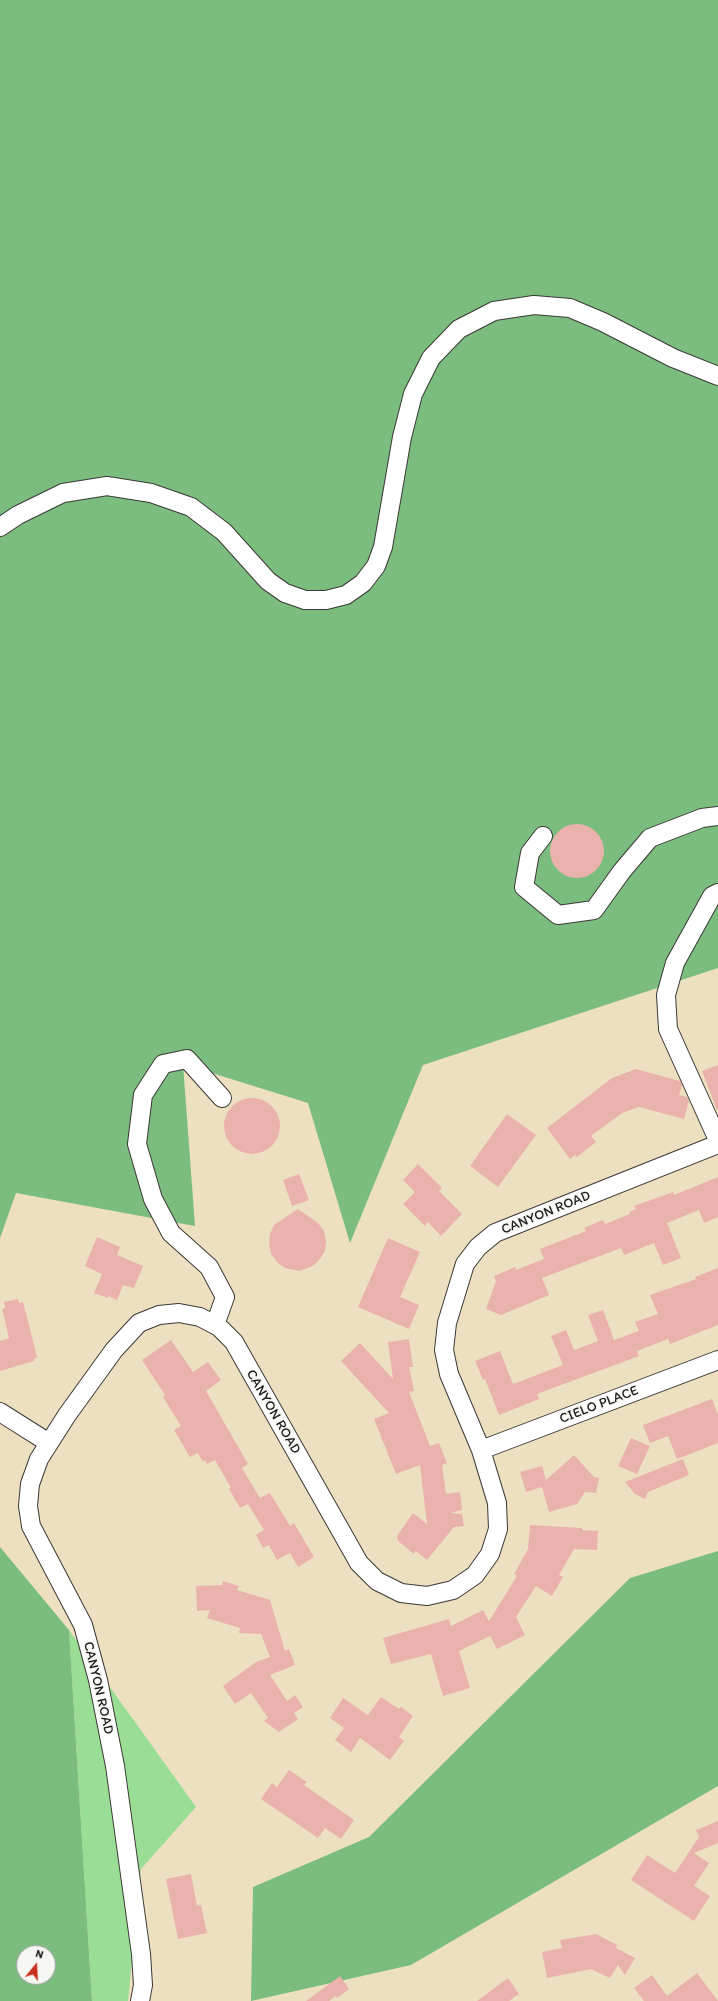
<!DOCTYPE html>
<style>
body{margin:0}
#map{position:relative;width:718px;height:2001px;overflow:hidden;background:#ede0c1;font-family:Itim,sans-serif}
canvas{display:block}
.north{position:absolute;left:16px;top:1945px;width:40px;height:40px;box-sizing:border-box;background:#f6f6f2;border:1px solid #9f9f9c;border-radius:50%;rotate:18deg;font-size:11px;font-weight:700;line-height:16px;text-align:center;color:#1c1c1c}
.north::after{content:'';display:block;margin:auto;width:14px;height:18px;background:#c8321e;clip-path:polygon(50% 0,100% 100%,50% 72%,0 100%)}
</style>
<div id="map">
<canvas width="718" height="2001"></canvas>
<div class="north">N</div>
</div>
<script>
const context = document.querySelector('canvas').getContext('2d');
context.lineJoin = 'round';
function paint(path, color) { context.fillStyle = color; context.fill(path, 'evenodd'); }
const toPath = rows => new Path2D(rows.map(r => 'M' + r).join(''));
function trace(path, color, width, dash) { context.strokeStyle = color; context.lineWidth = width; context.lineCap = dash ? 'butt' : 'round'; context.setLineDash(dash || []); context.stroke(path); }
function write(font, color, halo, rows, align = 'center') {
  context.font = font + ' Itim,sans-serif'; context.lineWidth = 3; context.setLineDash([]); context.textBaseline = 'middle'; context.strokeStyle = halo; context.fillStyle = color; for (const [text, x, y, turn = 0] of rows) {
    context.save(); context.translate(x, y); context.rotate((+turn || 0) * Math.PI / 180); context.textAlign = isNaN(turn) ? turn : align; if (halo) context.strokeText(text, 0, 0); context.fillText(text, 0, 0); context.restore();
  }
}
paint(toPath([
 [69,1630,196,1807,141,1869,128,2001,92,2001]
]), '#9ade96');
paint(toPath([
 [0,0,718,0,718,968,423,1065,350,1243,308,1103,183,1064,195,1226,16,1193,0,1238],
 [0,1547,69,1630,92,2001,0,2001],
 [24,1953,48,1953,48,1977,24,1977],
 [718,1551,718,1786,411,1965,251,2001,253,1887,369,1837,630,1578]
]), '#7bbd7f');
paint(toPath([
 '550 851a27 27 0 1 1 54 0a27 27 0 1 1-54 0Z',
 [718,1065,718,1109,717,1110,702,1071],
 [636,1069,680,1081,682,1085,679,1095,687,1097,689,1101,684,1119,639,1107,622,1113,591,1136,596,1142,577,1157,575,1155,570,1159,547,1128,612,1078],
 '224 1126a28 28 0 1 1 56 0a28 28 0 1 1-56 0Z',
 [507,1114,536,1135,498,1187,470,1166],
 [418,1164,442,1188,439,1191,462,1214,441,1236,428,1222,425,1226,403,1204,415,1192,403,1180],
 [299,1174,309,1200,292,1206,283,1180],
 [718,1177,718,1217,704,1223,699,1210,667,1223,681,1258,663,1265,654,1243,624,1255,621,1248,542,1278,549,1295,501,1315,486,1309,496,1281,494,1276,515,1267,516,1270,544,1259,540,1249,586,1231,584,1228,603,1220,605,1224,630,1214,629,1212,636,1209,634,1206,673,1192,674,1195],
 [298,1209,318,1223,324,1231,326,1241,325,1251,320,1259,313,1266,299,1271,285,1268,277,1262,271,1254,269,1244,270,1234,274,1225],
 [97,1237,120,1247,117,1255,143,1266,134,1288,123,1285,117,1300,109,1296,108,1298,94,1293,102,1274,85,1266],
 [388,1238,420,1252,400,1297,419,1305,409,1329,358,1307],
 [718,1268,718,1325,670,1344,668,1339,637,1351,639,1356,537,1394,539,1399,499,1415,485,1379,483,1380,475,1361,500,1351,513,1384,563,1365,551,1336,566,1330,574,1350,598,1341,588,1315,603,1310,614,1340,639,1331,635,1322,658,1314,650,1295,696,1279,695,1277],
 [18,1299,19,1303,23,1302,37,1357,34,1359,34,1361,0,1371,0,1341,9,1338,2,1309,5,1308,4,1302],
 [409,1339,413,1367,409,1367,414,1391,409,1392,430,1446,439,1443,447,1463,442,1465,446,1494,460,1492,462,1510,450,1513,462,1514,464,1526,454,1527,427,1560,416,1551,414,1554,398,1541,397,1536,413,1513,427,1524,420,1465,396,1474,374,1419,389,1413,341,1361,360,1343,393,1379,388,1342],
 [171,1340,193,1372,208,1362,221,1380,206,1391,248,1464,242,1468,260,1498,270,1493,290,1526,294,1523,314,1557,298,1567,290,1553,277,1560,269,1545,263,1548,256,1535,264,1530,248,1504,240,1508,229,1489,231,1488,215,1460,207,1464,205,1460,203,1462,198,1453,190,1457,174,1430,181,1426,163,1397,165,1395,142,1360],
 [712,1399,718,1415,718,1443,677,1459,668,1436,650,1443,643,1425],
 [631,1438,650,1446,637,1474,618,1466],
 [574,1455,594,1477,599,1478,596,1493,585,1492,577,1504,549,1512,542,1487,526,1492,520,1472,542,1466,546,1480],
 [683,1459,689,1475,648,1492,645,1499,635,1494,625,1482],
 [530,1525,582,1528,582,1530,598,1531,597,1550,574,1549,559,1575,563,1577,552,1596,536,1586,516,1617,525,1635,497,1649,490,1636,459,1651,470,1688,443,1696,431,1654,391,1664,383,1638,449,1619,451,1626,483,1610,489,1621,517,1576,514,1574,528,1549],
 [223,1581,239,1586,237,1590,270,1600,285,1651,289,1649,295,1665,270,1675,287,1701,295,1695,303,1707,294,1713,298,1719,279,1732,264,1721,268,1718,251,1693,235,1704,223,1686,256,1662,270,1657,261,1634,239,1633,240,1628,207,1618,210,1610,197,1611,196,1586,222,1585],
 [381,1697,399,1709,401,1707,413,1716,399,1737,404,1741,390,1760,360,1738,351,1752,335,1740,344,1728,330,1718,343,1698,368,1715],
 [289,1770,307,1782,304,1785,354,1820,341,1839,325,1828,318,1838,261,1799,272,1783,277,1787],
 [718,1821,718,1843,694,1853,709,1863,694,1886,710,1896,694,1921,631,1880,647,1855,675,1873,699,1837,696,1830],
 [191,1874,197,1906,201,1905,207,1933,178,1939,166,1879],
 [596,1934,617,1945,616,1948,635,1958,625,1975,618,1965,610,1978,591,1969,547,1978,542,1952,562,1948,560,1940],
 [697,1973,718,2001,644,2001,634,1988,652,1975,667,1996],
 [340,1976,349,1989,337,1998,336,1996,329,2001,306,2001],
 [508,1978,519,1994,509,2001,477,2001]
]), '#eab2ac');
const minor = toPath([
 [0,527,18,515,63,493,107,486,151,493,191,507,224,532,268,581,285,593,305,600,326,600,346,595,363,583,376,566,383,547,402,437,413,394,431,358,459,329,494,311,534,305,570,308,603,322,673,358,718,376],
 [543,836,530,853,524,887,558,915,594,910,622,871,650,838,702,818,718,816],
 [718,893,712,896,675,963,666,995,668,1029,718,1140],
 [215,1325,225,1297,209,1267,171,1233,153,1199,137,1144,143,1095,163,1064,187,1059,222,1098],
 [0,1412,49,1443],
 [481,1450,718,1360],
 [140,2001,143,1985,141,1954,115,1766,98,1680,83,1625,31,1526,28,1506,30,1484,39,1459,67,1415,114,1350,139,1323,159,1315,179,1313,200,1317,219,1327,234,1342,359,1563,377,1581,401,1593,427,1596,453,1590,475,1575,490,1554,498,1529,497,1503,481,1450,449,1374,444,1350,447,1323,465,1264,478,1247,495,1233,718,1144]
]);
trace(minor, '#3b3935', 20);
trace(minor, '#fff', 18);
write('14px', '#1c1c1c', '#f6f6f2', [
 ["CANYON ROAD",546,1213,-22],
 ["CIELO PLACE",599,1405,-21],
 ["CANYON ROAD",273,1412,60],
 ["CANYON ROAD",98,1688,77]
]);
</script>
